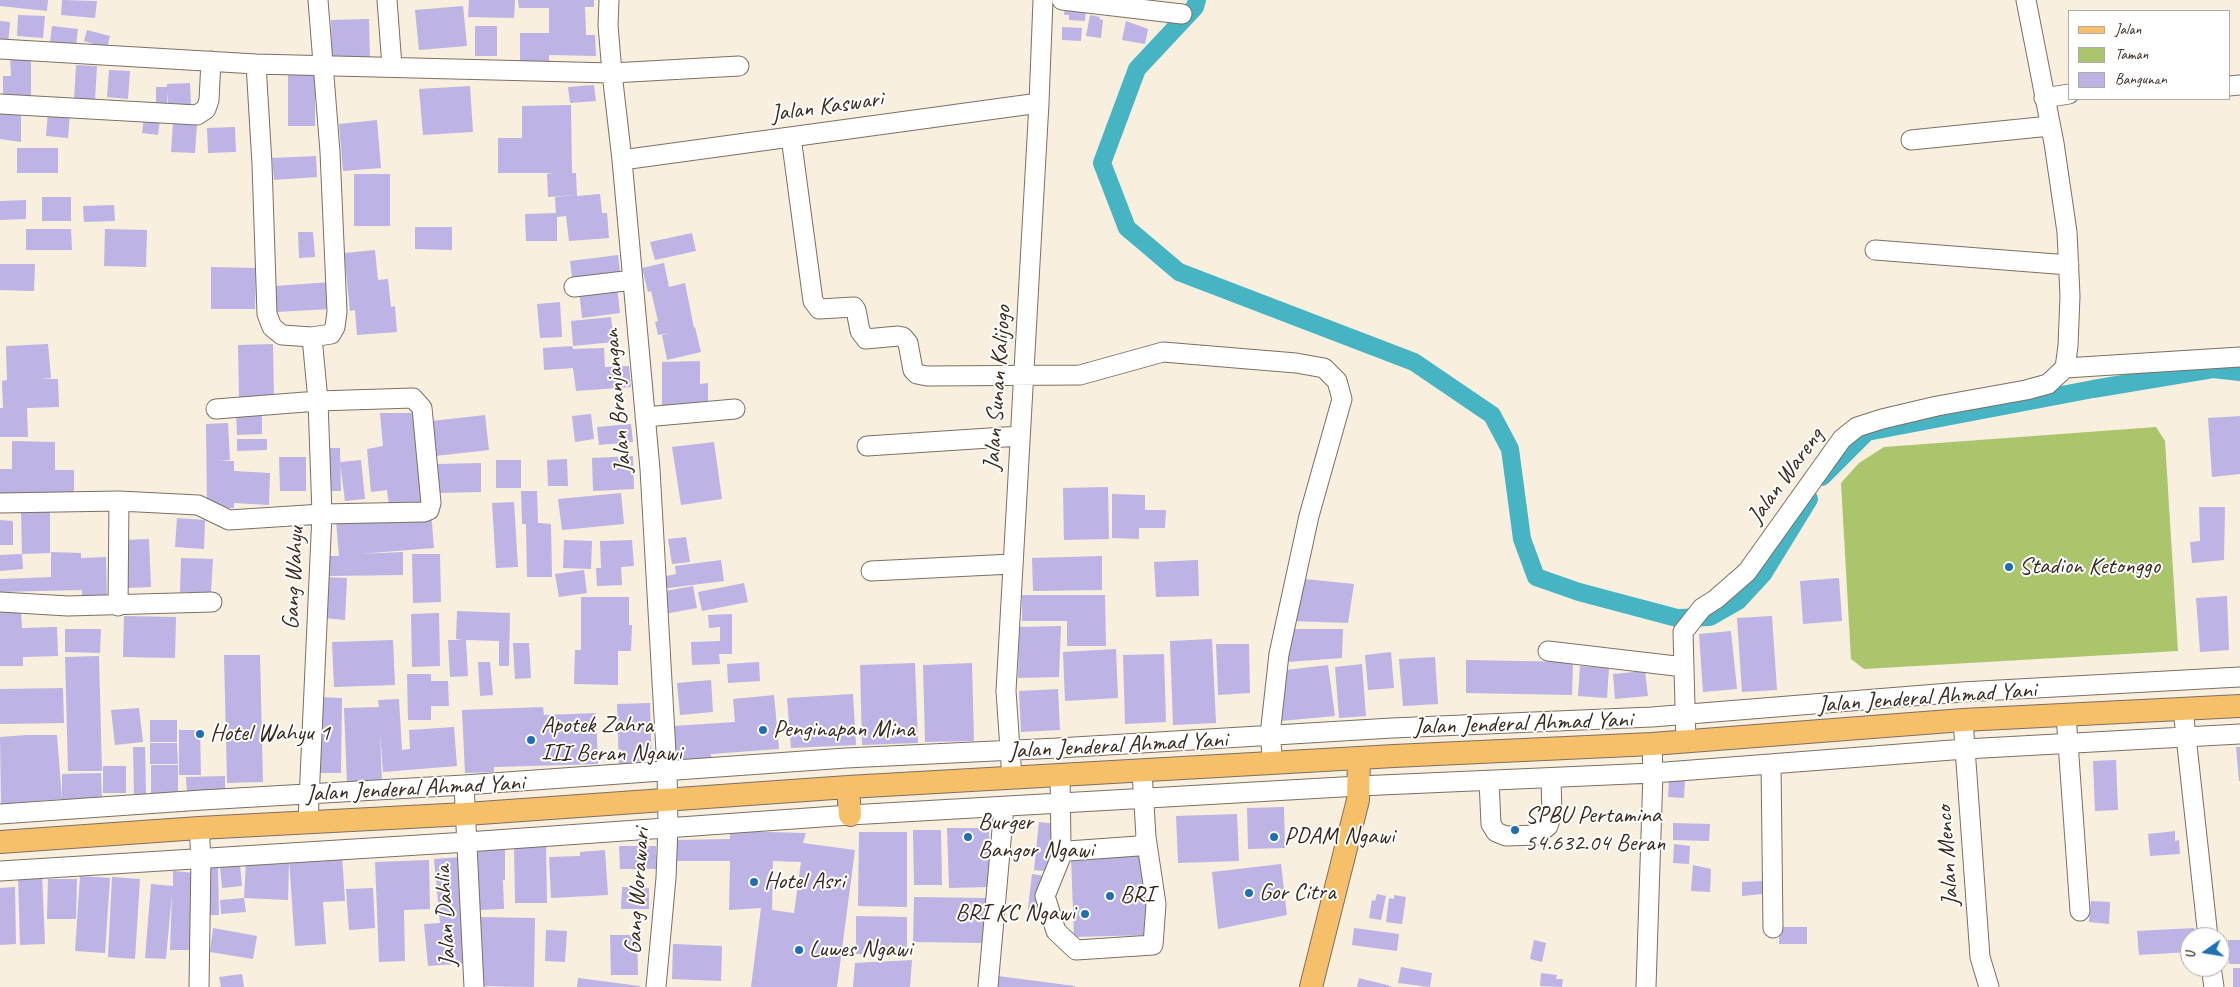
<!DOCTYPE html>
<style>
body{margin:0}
#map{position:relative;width:2240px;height:987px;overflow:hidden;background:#f8efdf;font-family:Caveat,sans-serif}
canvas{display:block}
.legend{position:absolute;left:2068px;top:10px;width:162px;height:90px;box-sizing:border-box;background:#fff;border:1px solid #b1aaa5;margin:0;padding:6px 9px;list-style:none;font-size:15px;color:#3b2a1e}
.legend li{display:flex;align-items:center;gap:10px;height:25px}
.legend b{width:25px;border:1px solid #b1aaa5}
.north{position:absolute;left:2180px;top:927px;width:50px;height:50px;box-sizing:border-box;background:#fff;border:1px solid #b1aaa5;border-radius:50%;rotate:257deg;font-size:14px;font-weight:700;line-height:20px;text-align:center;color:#3b2a1e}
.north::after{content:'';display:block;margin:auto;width:18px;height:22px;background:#1f6fb2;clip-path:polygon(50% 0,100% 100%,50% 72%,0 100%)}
</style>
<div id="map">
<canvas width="2240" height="987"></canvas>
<ul class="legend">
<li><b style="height:6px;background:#f6c06b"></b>Jalan</li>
<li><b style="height:14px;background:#aac56b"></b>Taman</li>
<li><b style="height:14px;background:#bdb3e4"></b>Bangunan</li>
</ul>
<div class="north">U</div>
</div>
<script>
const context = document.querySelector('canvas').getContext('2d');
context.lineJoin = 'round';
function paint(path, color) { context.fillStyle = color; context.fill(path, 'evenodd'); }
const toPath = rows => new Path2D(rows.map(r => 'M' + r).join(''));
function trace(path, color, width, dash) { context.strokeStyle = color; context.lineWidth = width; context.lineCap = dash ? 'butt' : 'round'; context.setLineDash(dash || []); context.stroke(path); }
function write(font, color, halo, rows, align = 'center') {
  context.font = font + ' Caveat,sans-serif'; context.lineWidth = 4; context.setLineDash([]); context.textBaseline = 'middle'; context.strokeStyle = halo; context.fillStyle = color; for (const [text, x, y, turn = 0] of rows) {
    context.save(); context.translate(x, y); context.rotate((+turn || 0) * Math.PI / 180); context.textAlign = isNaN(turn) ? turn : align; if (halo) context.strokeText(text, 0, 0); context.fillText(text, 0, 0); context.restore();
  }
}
paint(toPath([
 [2156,427,2165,441,2178,651,1864,669,1851,659,1841,483,1859,463,1884,447]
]), '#aac56b');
trace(toPath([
 [1197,0,1195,7,1137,69,1102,163,1127,228,1179,272,1414,362,1492,415,1510,449,1522,539,1536,577,1579,592,1677,618,1710,617,1738,601,1763,574,1809,499],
 [1822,477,1867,432,2093,389,2213,369,2240,372]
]), '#47b4c4', 18);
paint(toPath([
 [0,0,48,0,47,11,0,6],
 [62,0,97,1,95,18,61,15],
 [469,0,515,0,514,18,468,17],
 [518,0,594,0,594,7,585,7,586,35,595,35,596,56,549,55,549,65,520,64,520,33,549,33,549,8,519,8],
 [1065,5,1086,7,1085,21,1069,20,1069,15,1064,15],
 [463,6,467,46,419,50,415,10],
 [18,15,45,16,43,38,17,36],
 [1090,15,1100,17,1099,19,1103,20,1101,38,1086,36],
 [369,19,370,59,332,60,331,20],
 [0,21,10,22,8,45,0,44],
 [1126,21,1148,29,1145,44,1122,40],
 [52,26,78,29,76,45,50,42],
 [475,26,497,26,497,56,475,56],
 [1062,27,1082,28,1081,41,1062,40],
 [87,30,110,36,107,48,84,41],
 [10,57,31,57,31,97,3,96,3,76,11,76],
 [76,65,97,66,95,101,74,100],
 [109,70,130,71,128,99,107,97],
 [288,74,315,74,315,126,288,126],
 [190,83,191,105,168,106,167,91,167,109,156,108,156,87,167,87,167,84],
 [594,85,596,101,570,103,568,87],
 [470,86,473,132,423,135,419,89],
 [571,105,572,173,576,173,577,196,600,194,602,213,607,213,609,238,569,241,566,216,557,217,557,241,526,241,525,214,556,213,555,197,574,195,548,197,547,174,554,173,498,173,498,138,522,138,522,106],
 [0,111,21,113,21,142,0,139],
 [48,112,70,113,68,138,46,136],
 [144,118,160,120,158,135,142,133],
 [377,120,381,168,343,171,339,124],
 [173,123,197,124,195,153,171,152],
 [235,127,236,152,208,153,207,128],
 [17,148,58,148,58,173,17,173],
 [316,156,317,177,274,180,272,158],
 [354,174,390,174,390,226,354,226],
 [42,197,71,197,71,221,42,221],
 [26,200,26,219,0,220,0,201],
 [114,205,115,221,84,222,83,206],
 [415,227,452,227,452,250,415,249],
 [26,229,71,229,72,250,26,250],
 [105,229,147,230,146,267,104,266],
 [298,232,313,232,315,257,299,258],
 [692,233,696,251,655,260,650,242],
 [375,250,378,280,388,279,391,307,395,306,397,332,357,335,355,310,350,311,344,253],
 [618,255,621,280,573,285,570,261],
 [664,263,669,287,685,283,694,328,695,327,701,352,667,360,662,335,669,333,658,335,655,322,658,321,651,291,648,292,642,268],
 [0,264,35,264,34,291,0,290],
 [211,267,256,268,255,309,211,309],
 [331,282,332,309,276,312,275,286],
 [617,286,620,313,582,318,579,290],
 [560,302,562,337,540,338,537,304],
 [611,317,614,342,573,346,571,321],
 [48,344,51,378,42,379,58,379,59,407,27,408,28,437,0,437,0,408,3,408,2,381,7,380,6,346],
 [273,344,274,398,239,398,238,345],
 [572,346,573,349,604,348,605,367,629,366,631,387,576,391,573,368,544,370,543,348],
 [700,361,700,384,708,383,708,406,662,407,662,362],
 [262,410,262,434,237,435,236,411],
 [380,413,413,413,422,503,389,506,387,490,371,492,367,449,383,446],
 [591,414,594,439,575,442,572,416],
 [485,415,489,450,435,456,432,421],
 [2240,416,2240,474,2212,477,2208,418],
 [228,423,230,460,219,461,234,461,234,471,270,473,269,505,234,503,234,508,207,507,206,424],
 [631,424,633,442,599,445,597,427],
 [237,439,267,439,267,450,237,451],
 [12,441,55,442,55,470,74,470,74,501,0,499,0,469,12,469],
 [714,442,722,499,681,505,672,447],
 [322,448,340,448,341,491,324,491],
 [633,456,634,489,593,491,592,458],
 [279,457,306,457,306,491,280,491],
 [567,459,568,486,548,486,547,460],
 [361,460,365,499,345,501,340,462],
 [496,460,521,460,521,488,496,488],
 [481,463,481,492,438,493,438,464],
 [1108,487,1109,539,1064,540,1063,488],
 [521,491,537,491,538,523,551,524,552,577,527,577,526,524,522,524],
 [621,493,624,524,562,530,558,499],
 [1112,494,1145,495,1145,510,1166,510,1165,528,1139,528,1139,539,1112,538],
 [514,502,518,567,496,568,492,503],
 [2199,507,2225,507,2224,560,2192,563,2190,542,2200,541],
 [50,511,50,553,22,554,21,512],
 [431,512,434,548,359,554,403,552,403,575,329,576,329,556,339,556,336,520],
 [177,518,205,520,204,549,175,547],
 [0,520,13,521,13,545,0,545],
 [686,537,690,562,672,564,668,539],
 [149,539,151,587,126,588,124,540],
 [564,540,592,541,591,569,563,568],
 [632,540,634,566,621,567,622,585,597,586,596,568,601,568,600,541],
 [51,552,81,553,81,558,106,557,107,603,82,603,82,590,0,592,0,579,51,577],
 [22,554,23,569,0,571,0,555],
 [412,554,440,554,441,602,413,603],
 [1102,556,1102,590,1033,591,1032,558],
 [181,558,213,559,211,593,180,592],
 [721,560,724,581,660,589,657,578,676,574,675,566],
 [1198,560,1199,596,1156,597,1154,562],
 [584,570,587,593,559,597,555,574],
 [325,577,347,578,345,620,323,618],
 [1839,578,1842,621,1803,624,1800,581],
 [1304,579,1354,584,1348,623,1293,621],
 [744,583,748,602,702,611,698,592],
 [693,586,697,608,664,614,660,592],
 [1022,595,1105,595,1106,646,1067,646,1067,621,1022,621],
 [2227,596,2229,650,2200,652,2196,598],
 [581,597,629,597,629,625,632,625,631,651,618,651,618,685,574,684,575,650,581,650],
 [21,611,22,628,57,627,58,656,23,657,23,666,0,666,0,612],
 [457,611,510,613,509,666,499,666,499,641,466,640,468,676,450,677,448,640,462,640,456,639],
 [439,613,440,666,412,667,411,614],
 [732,614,732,654,719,654,720,664,692,665,691,642,720,641,720,627,709,628,708,615],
 [124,616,176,617,175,658,123,657],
 [1772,616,1777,690,1742,692,1737,618],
 [1061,626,1059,677,1018,678,1019,627],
 [65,629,101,629,100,653,65,652],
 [1291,629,1343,629,1342,658,1288,662],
 [1731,631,1737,689,1703,692,1699,634],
 [1212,639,1216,723,1173,725,1170,641],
 [393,640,395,685,334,687,332,642],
 [513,643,529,643,531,678,515,679],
 [1216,644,1249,644,1250,693,1218,695],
 [1116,649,1118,698,1065,701,1063,652],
 [1391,652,1394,688,1368,690,1365,655],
 [1164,654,1166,722,1125,724,1123,655],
 [224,655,260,655,263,782,227,783],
 [99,656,102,771,68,771,65,657],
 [1435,657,1438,704,1403,706,1399,659],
 [1466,660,1573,662,1572,695,1466,693],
 [478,662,490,662,493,695,480,696],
 [759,662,760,681,728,683,727,664],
 [915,663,918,743,862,745,860,665],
 [972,663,974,741,925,742,923,665],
 [1362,664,1366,716,1339,718,1335,667],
 [1328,665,1335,716,1281,721,1286,670],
 [1580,666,1609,668,1607,698,1578,696],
 [1645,671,1648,696,1615,699,1613,674],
 [407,674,431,674,431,681,448,681,449,706,431,706,431,720,408,720],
 [711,680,713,712,680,715,677,683],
 [63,688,64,723,0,724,0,689],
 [1058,689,1060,730,1021,732,1019,691],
 [853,694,856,745,791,748,787,698],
 [774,695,779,749,711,754,712,763,676,766,673,726,735,722,733,699],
 [319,697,342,698,341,773,318,773],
 [399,699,402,750,410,749,409,730,454,727,457,766,383,772,380,733,382,784,347,785,344,708,379,707,378,700],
 [650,703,652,766,619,767,617,704],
 [543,707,544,715,596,713,598,764,494,767,494,772,465,773,462,710],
 [139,708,143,742,115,745,111,710],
 [150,720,177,720,177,742,150,742],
 [179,730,200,730,201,775,179,775],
 [26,735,57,735,62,799,1,804,0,737],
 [150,743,177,743,178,764,150,764],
 [133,747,145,747,146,794,134,794],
 [2236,747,2240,747,2240,781,2239,781],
 [2116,760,2118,810,2095,811,2093,761],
 [151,765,178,765,178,796,151,796],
 [103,766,126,766,126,793,103,793],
 [101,773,102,800,62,801,62,774],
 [225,776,225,792,187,793,186,777],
 [1669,778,1685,779,1684,798,1668,797],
 [1284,807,1285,848,1248,849,1247,808],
 [1237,814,1239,861,1178,863,1176,816],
 [1039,822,1056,824,1052,872,1034,870],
 [1673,823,1710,824,1709,841,1673,840],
 [947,828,989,828,990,887,949,888],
 [913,830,941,830,942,885,914,885],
 [730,831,806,833,803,843,855,850,837,987,751,987,761,908,729,910,730,861,676,861,676,840,730,839],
 [773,861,801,862,794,913,772,910],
 [2175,831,2175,841,2179,840,2180,854,2150,856,2148,834],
 [859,832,907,832,907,907,858,906],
 [514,841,546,841,547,903,515,903],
 [1674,844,1690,846,1689,864,1673,863],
 [619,846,656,846,656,869,620,869],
 [476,849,505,849,505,880,503,880,504,909,478,910],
 [605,850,608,895,551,898,549,857,580,856,580,852],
 [342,855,345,901,323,902,326,944,295,946,289,859],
 [1146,855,1149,935,1074,937,1071,857],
 [460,857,469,963,428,966,424,924,440,923,434,859],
 [429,860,430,909,404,910,405,961,379,962,375,862],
 [246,861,289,863,288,900,244,898],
 [1281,864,1287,915,1218,929,1212,872],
 [240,865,242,886,222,888,220,867],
 [1693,865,1711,869,1710,892,1691,891],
 [202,866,218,866,219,915,204,915],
 [173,871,196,873,193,950,170,950,172,893,166,959,145,958,151,884,173,886],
 [42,874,45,944,20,945,18,875],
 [1032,874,1045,876,1039,917,1027,916],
 [80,876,110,878,105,953,75,951],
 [112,877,140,879,135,959,108,957],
 [48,879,77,879,76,919,47,919],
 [1762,881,1763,894,1742,896,1742,882],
 [15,887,16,944,0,945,0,888],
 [622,887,649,888,649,909,621,909],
 [373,888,375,928,349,930,346,889],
 [1377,894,1386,896,1381,920,1369,918,1372,900,1375,901],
 [1394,895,1406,897,1402,924,1386,922,1389,898,1394,899],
 [914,897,987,898,986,943,913,942],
 [244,898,246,912,221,914,220,900],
 [2091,901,2110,902,2109,924,2089,922],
 [856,916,907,917,907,954,856,954],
 [479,917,535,918,534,987,478,986],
 [1779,927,1807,927,1807,944,1779,944],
 [213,928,257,936,253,959,210,952],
 [1354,928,1399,934,1397,951,1352,945],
 [2194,928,2195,937,2190,937,2190,947,2187,947,2188,952,2139,955,2137,931],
 [546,930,567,931,565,962,545,961],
 [610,935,637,935,638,975,611,975],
 [1534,940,1546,943,1542,962,1530,959],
 [2228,940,2240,940,2240,964,2229,964],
 [673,944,722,946,721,981,672,979],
 [912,960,910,987,853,987,855,963],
 [1401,967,1432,973,1430,987,1398,983],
 [2233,968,2240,968,2240,987,2233,987],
 [1541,973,1557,975,1556,979,1563,979,1562,987,1540,986],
 [242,974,244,987,221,987,219,977],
 [998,976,1075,986,1075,987,997,987],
 [578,978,640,986,640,987,577,987],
 [1359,978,1391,986,1391,987,1357,987]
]), '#bdb3e4');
const minor = toPath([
 [387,0,392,66],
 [609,0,608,25,612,73,622,160,650,469,667,770,668,827,666,878,656,987],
 [1062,0,1182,14],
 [2026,0,2054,143,2067,232,2070,296,2068,346,2065,368],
 [0,49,256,64,612,73,739,66],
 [256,64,262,164,267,314,272,327,282,335,312,337,331,334,335,327,337,312,330,152,318,0],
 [2229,86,2240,85],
 [2044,98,2069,94],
 [0,104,197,115,206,109,209,100,211,61],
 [791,137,813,301,819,309,854,307,856,310,860,331,866,339,898,336,903,337,908,343,913,370,917,374,927,376,1080,375,1163,352,1296,363,1324,368,1337,381,1342,399,1309,516,1279,654,1270,735,1273,763],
 [1911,140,2050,126],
 [622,160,1039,103],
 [1875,250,2069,265],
 [574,287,633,280],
 [2065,368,2240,357],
 [645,417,735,409],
 [867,446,1020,436],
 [0,503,119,501,198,505,229,520,322,514,424,512,429,510,431,503,422,408,413,398,318,401,216,409],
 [871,571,1012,564],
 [0,602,68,606,212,602],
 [118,606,119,501],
 [1548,651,1684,667],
 [2183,709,2208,937],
 [2066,715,2080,911],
 [1963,720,1980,957,1989,987],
 [1686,742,1683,632,1702,608,1716,599,1747,572,1842,439,1857,427,1882,419,1937,406,2026,390,2048,384,2065,368],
 [1771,764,1773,928],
 [1060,776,1061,845,1068,851,1138,846,1143,843,1146,837,1142,771],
 [1012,778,1006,691,1039,103,1043,0],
 [1489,781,1491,824,1496,832,1506,836,1537,835,1548,826,1552,814,1551,778],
 [464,785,474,987],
 [0,814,202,800,464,785,846,758,1058,748,1392,728,1652,717,1962,692,2240,677],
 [308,822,322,514,318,401,312,337],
 [1064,849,1045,896,1056,931,1076,950,1153,945,1156,904,1146,837],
 [0,871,467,842,850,815,1359,786,1653,773,1965,749,2240,734],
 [2211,967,2214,987],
 [199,987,201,857,199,828],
 [988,987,1004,807],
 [1646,987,1653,773,1652,744]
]);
const major = toPath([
 [848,787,850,815],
 [0,842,199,828,466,814,848,787,1394,756,1652,744,1963,720,2240,706],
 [1311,987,1358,800,1359,758]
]);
trace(minor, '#7d6f62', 21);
trace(major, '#7d6f62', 24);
trace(minor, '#fff', 19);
trace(major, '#f6c06b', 22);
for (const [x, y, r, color] of [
 [2009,567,5,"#1f6fb2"],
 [763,730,5,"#1f6fb2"],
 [200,734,5,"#1f6fb2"],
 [531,740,5,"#1f6fb2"],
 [1515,830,5,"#1f6fb2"],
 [968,837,5,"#1f6fb2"],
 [1274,837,5,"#1f6fb2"],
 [754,882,5,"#1f6fb2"],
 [1249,893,5,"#1f6fb2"],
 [1110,896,5,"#1f6fb2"],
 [1085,914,5,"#1f6fb2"],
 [799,950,5,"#1f6fb2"]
]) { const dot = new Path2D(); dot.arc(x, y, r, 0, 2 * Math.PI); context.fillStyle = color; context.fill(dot); trace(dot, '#fff', 2); }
write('24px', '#3b2a1e', '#fff', [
 ["Jalan Kaswari",827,107,-8],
 ["Jalan Sunan Kalijogo",998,388,-86],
 ["Jalan Branjangan",618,401,-95],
 ["Jalan Wareng",1786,476,-54],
 ["Gang Wahyu",294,578,-87],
 ["Jalan Jenderal Ahmad Yani",1927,698,-4],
 ["Jalan Jenderal Ahmad Yani",1523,724,-2],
 ["Jalan Jenderal Ahmad Yani",1118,746,-3],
 ["Jalan Jenderal Ahmad Yani",415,789,-3],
 ["Jalan Menco",1948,856,-94],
 ["Gang Worawari",638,891,-86],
 ["Jalan Dahlia",446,916,-93]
]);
write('24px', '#3b2a1e', '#fff', [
 ["Stadion Ketonggo",2019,567],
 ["Apotek Zahra",541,726],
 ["III Beran Ngawi",541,754],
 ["Penginapan Mina",773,730],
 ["Hotel Wahyu 1",210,734],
 ["SPBU Pertamina",1525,816],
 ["54.632.04 Beran",1525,844],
 ["Burger",978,823],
 ["Bangor Ngawi",978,851],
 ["PDAM Ngawi",1284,837],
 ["Hotel Asri",764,882],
 ["Gor Citra",1259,893],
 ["BRI",1120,896],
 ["BRI KC Ngawi",1075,914,"right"],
 ["Luwes Ngawi",809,950]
], 'left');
</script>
